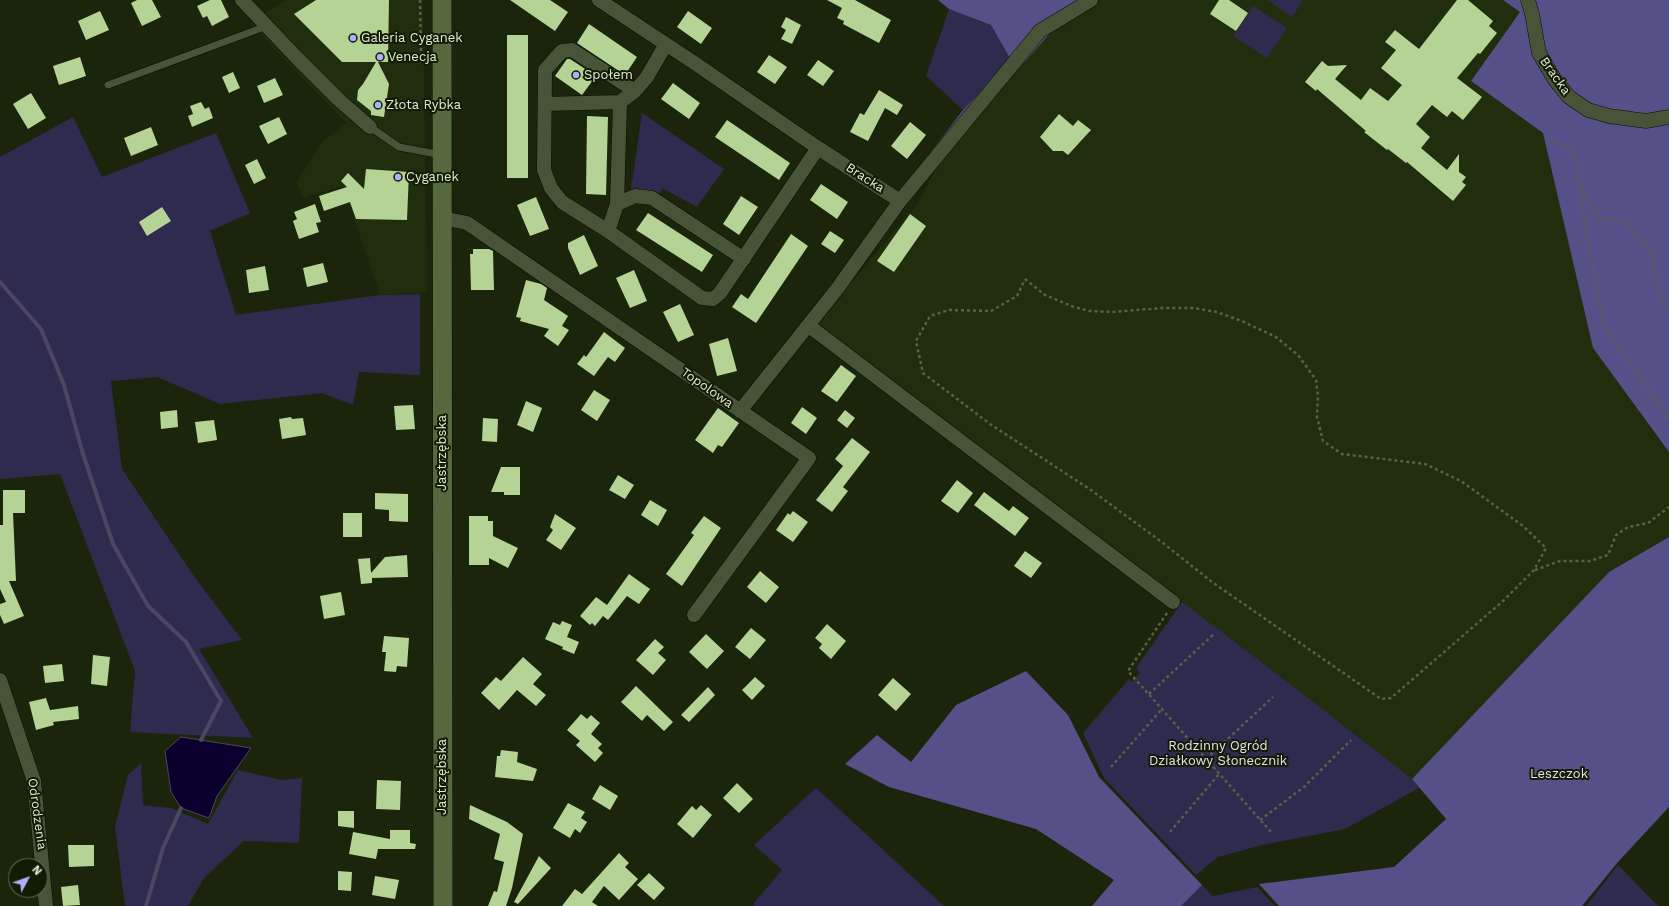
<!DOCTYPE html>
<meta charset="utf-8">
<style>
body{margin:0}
#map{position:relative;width:1669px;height:906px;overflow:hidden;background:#1a250c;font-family:"Work Sans",sans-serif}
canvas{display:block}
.north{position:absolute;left:8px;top:858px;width:40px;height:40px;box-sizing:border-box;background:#111c03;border:1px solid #646e59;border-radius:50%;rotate:49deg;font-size:11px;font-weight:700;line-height:16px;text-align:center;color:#e1e9d9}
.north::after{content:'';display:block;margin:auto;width:14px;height:18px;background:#b1adfa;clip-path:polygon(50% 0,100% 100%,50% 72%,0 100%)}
</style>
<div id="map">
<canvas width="1669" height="906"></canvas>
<div class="north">N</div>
</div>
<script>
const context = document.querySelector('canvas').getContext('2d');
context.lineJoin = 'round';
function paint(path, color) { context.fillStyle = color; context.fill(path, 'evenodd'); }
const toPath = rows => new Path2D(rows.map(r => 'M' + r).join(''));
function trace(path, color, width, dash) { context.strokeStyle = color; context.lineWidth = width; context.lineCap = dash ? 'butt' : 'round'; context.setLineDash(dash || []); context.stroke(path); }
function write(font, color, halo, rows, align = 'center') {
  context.font = font + ' "Work Sans",sans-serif'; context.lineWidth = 4; context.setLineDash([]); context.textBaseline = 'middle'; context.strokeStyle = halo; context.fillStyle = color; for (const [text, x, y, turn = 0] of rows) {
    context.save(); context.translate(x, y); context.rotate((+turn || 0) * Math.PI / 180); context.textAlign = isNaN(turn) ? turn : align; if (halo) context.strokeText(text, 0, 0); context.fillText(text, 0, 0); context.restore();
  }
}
paint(toPath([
 [285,0,423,0,427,292,380,295,343,186,304,198,296,183,322,142,346,123,250,23],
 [1098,0,1503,0,1520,12,1471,81,1543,133,1593,348,1669,452,1669,537,1609,572,1412,779,1284,679,820,329,818,321,916,206,948,147,1059,23]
]), '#202e0d');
paint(toPath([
 [1267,0,1303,0,1292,17],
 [1253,6,1287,28,1267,58,1233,36],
 [949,9,991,25,1011,60,963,110,926,76],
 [642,113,724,169,697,207,662,188,660,193,631,189],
 [73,117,102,177,216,133,250,213,210,231,236,315,380,295,420,294,420,375,359,372,353,405,322,393,220,404,157,377,111,381,122,469,193,575,242,640,199,649,253,738,130,732,135,671,60,474,0,479,0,157],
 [1182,602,1284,679,1412,779,1419,788,1345,829,1262,845,1218,857,1196,875,1104,778,1083,733,1129,679,1131,682,1140,673,1136,668],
 [141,763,143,805,171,808,208,824,238,770,281,780,302,778,299,843,244,841,204,878,188,906,125,906,115,827,128,775],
 [816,788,944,906,755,906,753,904,782,870,754,845],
 [1618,865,1658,906,1586,906],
 [1202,885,1213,896,1257,887,1275,906,1181,906]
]), '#2e2b4e');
paint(toPath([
 [938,0,1098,0,1059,23,955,141,928,156,963,110,1011,60,991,25,949,9],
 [1503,0,1669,0,1669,452,1593,348,1543,133,1471,81,1520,12],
 [1669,537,1669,807,1618,862,1582,906,1279,906,1259,884,1394,867,1446,819,1412,779,1609,572],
 [1026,671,1068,715,1099,777,1202,885,1181,906,1092,906,1114,880,1036,829,889,787,845,764,877,735,911,762,956,705]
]), '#555088');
const water = toPath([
 [181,737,251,748,217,796,209,818,181,808,171,792,165,751,181,737]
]);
paint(water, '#0b002d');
trace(water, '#4b4661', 1);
trace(toPath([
 [0,282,41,329,64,385,83,454,113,544,148,606,186,642,221,701,201,740],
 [146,906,163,848,181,808]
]), '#4b4661', 4);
paint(toPath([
 [137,0,152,0,161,17,142,26,131,3],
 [210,0,221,0,229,17,212,26,207,16,203,18,197,6],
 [316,0,389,0,388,62,378,62,389,84,384,117,371,115,371,111,357,100,358,90,363,84,376,62,342,62,294,14],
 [510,0,550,0,568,12,555,31],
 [827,0,855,0,891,20,879,43,843,24,844,21,837,18,842,8],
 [1219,0,1229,0,1248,13,1236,31,1210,14],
 [1457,0,1468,0,1493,21,1489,26,1497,33,1480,54,1478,53,1457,78,1482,97,1463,120,1452,111,1447,117,1432,105,1416,124,1430,137,1421,148,1447,170,1459,154,1459,172,1466,177,1462,182,1466,185,1453,201,1407,162,1406,163,1388,149,1387,150,1364,132,1366,131,1317,89,1316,91,1305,82,1322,61,1328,66,1347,65,1335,79,1361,100,1370,88,1388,101,1402,85,1381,68,1396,50,1385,42,1395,30,1419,49],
 [100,11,109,30,86,40,78,21],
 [688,11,712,28,701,44,677,27],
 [786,17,801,25,792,44,781,39,786,30,781,27],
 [589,24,637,57,625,75,577,43],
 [507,35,528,35,528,178,507,178],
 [769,55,787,67,775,84,757,72],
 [80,57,86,76,59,85,53,66],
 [567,59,570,59,596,76,582,95,555,76],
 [818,60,834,71,823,86,807,75],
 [233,72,240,88,229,93,222,77],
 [275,78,283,95,264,103,257,86],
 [673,83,700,103,689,119,661,99],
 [879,90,903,105,897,115,885,108,868,141,850,132,860,113,864,115],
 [31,93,46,118,28,129,13,104],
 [201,102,205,109,209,107,213,118,192,127,188,116,193,114,190,106],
 [1059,114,1073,126,1078,120,1091,130,1068,155,1063,151,1053,151,1040,137],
 [587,116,608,117,606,195,586,194],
 [279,117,287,134,268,144,259,126],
 [727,120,790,163,779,180,715,137],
 [910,122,926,135,907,159,891,146],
 [151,127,158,145,131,156,124,138],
 [257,159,266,178,254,184,245,165],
 [366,169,409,172,407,220,356,219,350,202,324,211,319,196,347,187,341,181,348,173,364,189],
 [821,184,848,202,837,219,810,200],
 [741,196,758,207,739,235,723,224],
 [536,197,549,229,530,236,517,205],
 [315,204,321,222,316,223,319,232,299,239,293,221,297,219,294,212],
 [162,207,171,221,147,236,139,222],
 [648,213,713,255,702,272,636,230],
 [910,214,926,226,894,272,877,261],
 [830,231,844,240,835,253,821,244],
 [791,234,808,246,756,323,732,307,741,294,748,299],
 [584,235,598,266,580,275,568,248,568,243],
 [473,249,489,249,493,251,494,290,471,290,470,254,473,254],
 [323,263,328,282,307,287,303,268],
 [265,266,269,290,249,293,246,270],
 [634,270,647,301,630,308,616,278],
 [526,280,541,284,547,288,544,300,568,316,562,326,569,330,558,346,544,336,549,329,520,321,521,318,516,317],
 [680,304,694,335,678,342,663,312],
 [604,332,625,348,615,362,608,357,594,376,577,364,584,355,586,357],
 [728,338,737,371,717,376,709,344],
 [841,365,856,376,837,402,821,391],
 [594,390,610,400,597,421,581,410],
 [526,401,542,408,533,432,517,425],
 [413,405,415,429,396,430,394,406],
 [802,407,817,418,806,434,791,423],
 [718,408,739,423,722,447,718,445,713,453,695,440],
 [177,410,178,427,161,429,160,412],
 [845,410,855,418,847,428,837,420],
 [291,417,292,419,303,418,306,435,282,439,279,419],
 [483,418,498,419,497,442,482,441],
 [214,420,217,440,198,443,195,422],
 [852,438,870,452,843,487,848,491,832,512,816,500,843,466,835,459],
 [501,467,520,467,520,495,504,495,504,492,491,492],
 [618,475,634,485,625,499,609,490],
 [957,480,973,493,958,513,941,501],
 [3,490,25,490,25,513,13,513,16,581,9,581,24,616,4,624,0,615,0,604,6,602,0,589,0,525,3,525],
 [984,492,1009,511,1013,506,1029,518,1015,536,974,505],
 [375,493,408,494,408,522,389,521,389,510,375,509],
 [650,500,667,510,658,526,641,515],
 [793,511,808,522,793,542,776,530,788,513,790,515],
 [343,513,362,513,362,537,343,537],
 [555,514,576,528,561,550,546,540,553,530,550,527],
 [469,516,488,516,488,521,493,521,493,536,518,548,508,568,489,558,489,565,469,565],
 [704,516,721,528,682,586,666,574,694,535,691,533],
 [1025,551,1042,563,1031,578,1014,566],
 [407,555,408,577,372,578,372,583,361,584,358,559,370,558,371,573,385,557],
 [760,571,779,587,766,603,747,587],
 [629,574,650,589,639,604,627,596,608,620,603,616,595,626,592,623,590,625,580,616,596,597,607,605],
 [341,592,345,615,324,619,320,596],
 [562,621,572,625,567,637,579,642,574,654,562,649,563,647,545,639,553,622,560,625],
 [827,624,846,641,831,659,819,648,822,644,815,638],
 [751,628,766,640,750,659,735,647],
 [706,634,724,651,707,669,689,652],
 [384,636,409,638,407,667,397,666,396,672,384,671,386,652,382,652],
 [655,639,664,647,658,653,666,660,653,675,636,660],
 [93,655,110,657,107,686,91,684],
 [523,657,542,674,533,684,546,695,536,706,517,690,499,710,481,693,496,677,501,681],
 [62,664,64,681,45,683,43,666],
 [755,677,765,686,752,700,742,690],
 [893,678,911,694,896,711,878,695],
 [636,686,673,722,664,731,647,715,642,721,621,702],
 [708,687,715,695,689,722,681,715],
 [46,698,50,710,78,706,79,719,53,722,54,725,36,730,29,702],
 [581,714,587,719,591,715,600,723,591,734,602,744,598,748,603,753,595,762,576,745,580,741,567,730],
 [501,750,518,752,517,762,537,769,533,781,495,777,497,756,500,756],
 [377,780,401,781,400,810,376,809],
 [737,783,753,799,739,813,723,798],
 [600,785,618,796,610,810,592,799],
 [568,803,585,812,581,818,587,822,580,833,575,829,570,838,553,828],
 [470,805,507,822,523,834,512,888,506,906,488,906,494,891,497,892,504,862,494,859,500,834,469,819],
 [701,805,712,815,693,838,677,824,692,806,696,810],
 [338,811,354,811,354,828,338,826],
 [390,830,410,830,410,843,416,844,415,849,378,849,376,859,349,854,353,832,390,839],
 [68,845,94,845,94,866,69,867],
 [619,853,629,863,625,867,638,879,619,900,604,886,592,902,598,906,562,906,575,889,582,894],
 [539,856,551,868,518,904,514,902],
 [338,871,352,872,351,891,338,890],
 [649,873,665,888,654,900,637,885],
 [375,876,399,880,395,899,372,895],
 [78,885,80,905,63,906,61,887]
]), '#b5d394');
const lane = toPath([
 [108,85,267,26],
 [370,127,399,147,442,155]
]);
const street = toPath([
 [242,0,297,58,339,100,370,127],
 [599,0,696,64,818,148,900,201,1040,31,1091,0],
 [1528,0,1532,14,1539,53,1555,80,1569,97,1588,110,1609,116,1646,121,1669,117],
 [635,91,572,50,562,51,545,70,544,170,551,188,562,202,608,231,702,298,713,299,720,293,818,148],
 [545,104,620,102,635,91,647,77,666,44],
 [617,204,635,196,652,198,744,259],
 [442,218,467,223,809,458,694,615],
 [608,231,617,204,620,102],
 [809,326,1173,602],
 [740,411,837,289,900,201],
 [0,680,34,781,46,906]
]);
const secondary = toPath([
 [442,0,443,906]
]);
trace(lane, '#050e00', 8);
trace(street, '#050e00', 15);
trace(secondary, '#050e00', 20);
trace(toPath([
 [420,0,421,53,425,64],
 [1553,141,1575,151,1585,223,1605,329,1638,373,1669,419],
 [1582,188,1600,218,1624,222,1650,249,1662,303,1669,310],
 [1025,279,1045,295,1074,307,1090,311,1111,312,1163,308,1193,308,1217,312,1244,322,1276,337,1298,355,1316,380,1318,396,1317,417,1323,441,1342,454,1425,464,1461,481,1523,526,1546,548,1534,570,1503,601,1391,698,1381,699,1212,582,1163,543,1091,490,990,424,923,373,916,341,930,316,949,310,991,311,1017,296,1025,279],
 [1535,570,1560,561,1590,561,1608,555,1616,535,1628,527,1648,523,1669,507],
 [1167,613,1128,671,1272,833],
 [1149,694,1215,633],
 [1206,759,1273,697],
 [1111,767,1162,709],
 [1260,820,1304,787,1351,740],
 [1170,832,1219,774]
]), '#57614b', 2.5, [3, 3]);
trace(lane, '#475438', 7);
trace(street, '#475438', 14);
trace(secondary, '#55693d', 19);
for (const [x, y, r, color] of [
 [353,38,4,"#b1adfa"],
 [380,57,4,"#b1adfa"],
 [576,75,4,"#b1adfa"],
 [378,105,4,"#b1adfa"],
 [398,177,4,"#b1adfa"]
]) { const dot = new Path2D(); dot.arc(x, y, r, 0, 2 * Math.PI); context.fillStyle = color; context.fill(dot); trace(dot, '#111c03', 1.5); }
write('13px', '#e1e9d9', '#111c03', [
 ["Galeria Cyganek",361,38],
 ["Venecja",388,57],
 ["Społem",584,75],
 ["Złota Rybka",386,105],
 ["Cyganek",406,177]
], 'left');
write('13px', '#e1e9d9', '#111c03', [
 ["Bracka",1555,76,55],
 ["Bracka",865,178,33],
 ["Topolowa",707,388,35],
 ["Jastrzębska",442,453,-90],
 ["Jastrzębska",442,777,-90],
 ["Odrodzenia",37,814,82]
]);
write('13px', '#e3e2f4', '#111c03', [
 ["Rodzinny Ogród",1218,746],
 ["Działkowy Słonecznik",1218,761],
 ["Leszczok",1559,774]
]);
</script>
